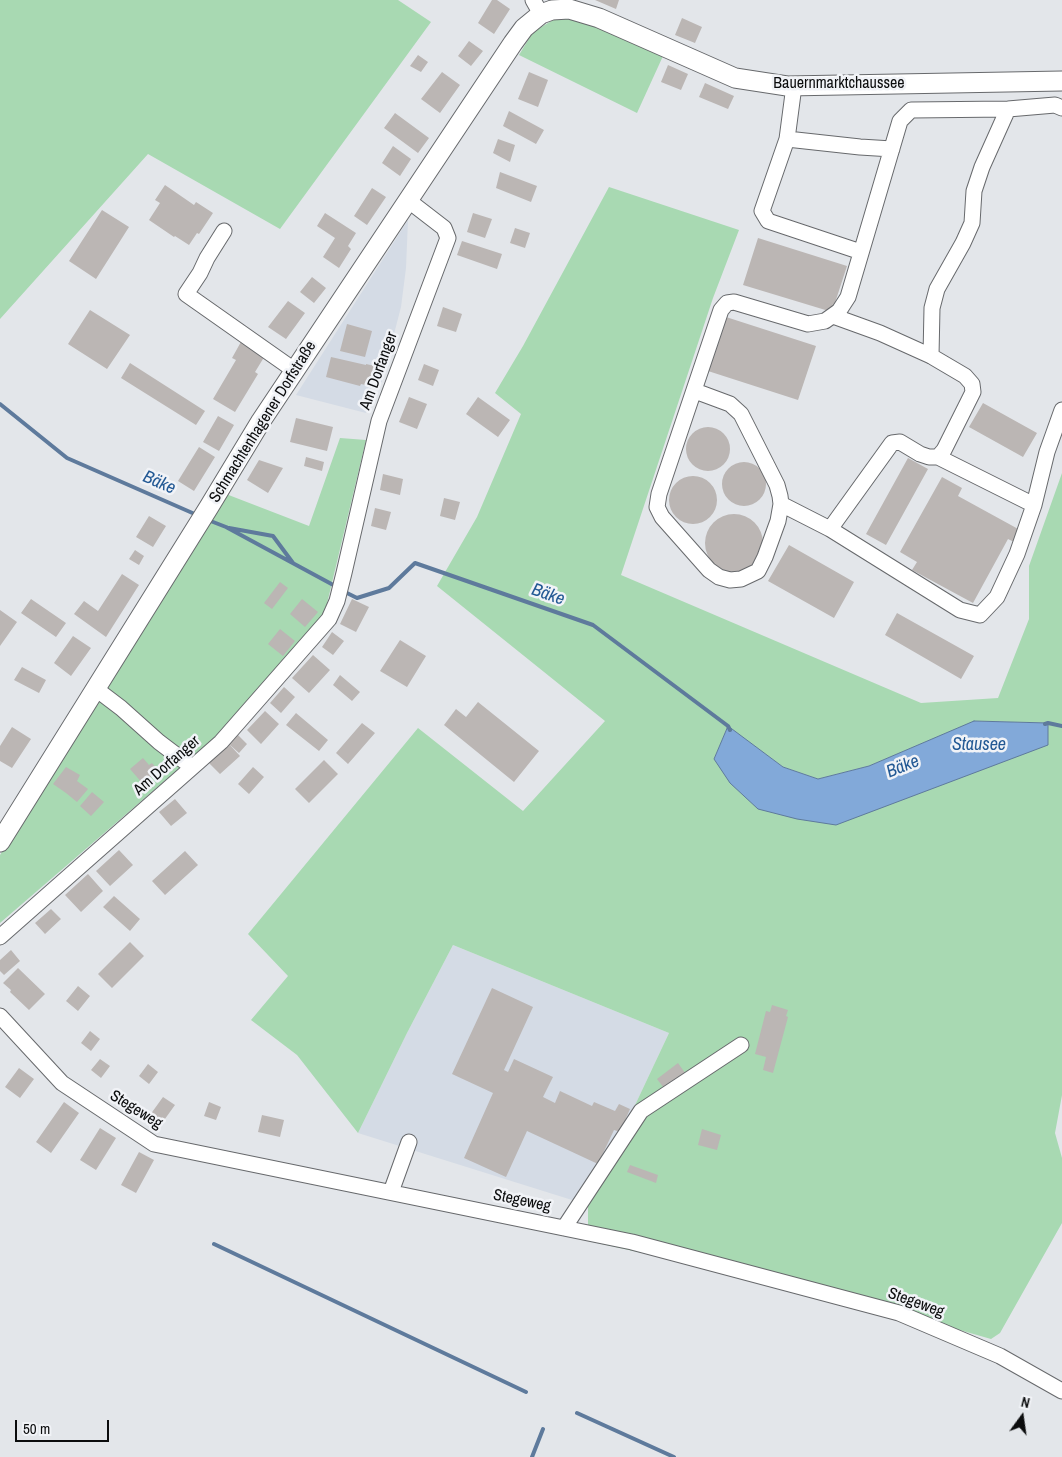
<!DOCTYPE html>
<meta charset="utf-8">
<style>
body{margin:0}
#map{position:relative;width:1062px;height:1457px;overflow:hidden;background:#e3e6ea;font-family:"Archivo Narrow",sans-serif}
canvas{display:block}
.north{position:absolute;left:997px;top:1392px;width:50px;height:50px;-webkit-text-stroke:4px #f1f3f7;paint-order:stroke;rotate:14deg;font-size:14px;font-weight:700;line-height:20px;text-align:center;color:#0b0c0d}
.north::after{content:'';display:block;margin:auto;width:18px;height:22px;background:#0b0c0d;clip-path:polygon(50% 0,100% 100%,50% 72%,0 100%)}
.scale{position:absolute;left:15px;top:1420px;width:94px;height:22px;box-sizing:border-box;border:2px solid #0b0c0d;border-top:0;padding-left:6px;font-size:15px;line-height:18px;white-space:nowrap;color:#0b0c0d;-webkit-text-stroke:4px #f1f3f7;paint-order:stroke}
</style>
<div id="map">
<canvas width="1062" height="1457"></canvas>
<div class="north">N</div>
<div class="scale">50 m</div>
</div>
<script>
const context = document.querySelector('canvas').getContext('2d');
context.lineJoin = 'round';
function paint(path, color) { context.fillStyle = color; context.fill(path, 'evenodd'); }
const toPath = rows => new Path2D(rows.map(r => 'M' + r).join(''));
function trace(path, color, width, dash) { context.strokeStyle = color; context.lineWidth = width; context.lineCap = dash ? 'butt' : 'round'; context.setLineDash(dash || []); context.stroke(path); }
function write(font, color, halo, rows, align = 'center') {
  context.font = font + ' "Archivo Narrow",sans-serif'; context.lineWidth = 5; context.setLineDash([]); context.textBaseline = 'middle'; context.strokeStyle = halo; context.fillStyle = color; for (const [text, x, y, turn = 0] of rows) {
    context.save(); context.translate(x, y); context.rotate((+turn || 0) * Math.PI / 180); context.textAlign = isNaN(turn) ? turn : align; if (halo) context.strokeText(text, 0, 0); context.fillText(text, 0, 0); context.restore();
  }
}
paint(toPath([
 [408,220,406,268,401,307,380,388,371,387,366,413,296,395],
 [453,945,669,1033,588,1205,358,1133,407,1033]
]), '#d4dbe5');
paint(toPath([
 [0,0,398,0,431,22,280,229,148,154,0,319],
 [579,18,663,56,637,113,519,55,533,32,553,20],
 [609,187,739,230,713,298,621,575,921,703,998,698,1029,619,1029,566,1062,473,1062,1095,1055,1133,1062,1158,1062,1223,1000,1333,991,1339,855,1300,588,1241,588,1205,669,1033,453,945,407,1033,358,1133,297,1055,251,1020,288,976,248,934,418,728,523,811,605,721,437,586,477,517,521,414,495,393,523,346],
 [976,721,1048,723,763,810,714,759,728,727,783,767,818,779,869,766],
 [340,438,366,440,325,612,219,734,0,923,0,855,127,650,226,494,309,526]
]), '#a8d9b2');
const water = toPath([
 [974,721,1048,723,1048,745,836,825,797,819,758,809,730,783,714,759,728,726,783,767,818,779,869,766,974,721]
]);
paint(water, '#82a9d9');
trace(water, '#5e7a9c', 1);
trace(toPath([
 [0,404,67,458,197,515],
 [208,520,226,527,337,587],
 [229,528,273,536,293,563],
 [343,591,357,598,389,588,415,563,593,625,728,726,730,730],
 [1045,724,1048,723,1062,726],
 [214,1244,526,1392],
 [577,1413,674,1457],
 [532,1457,543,1429]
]), '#5e7a9c', 4);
paint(toPath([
 [492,0,497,0,510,9,494,34,478,23],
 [595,0,619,0,616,9],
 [682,18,702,27,695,43,675,35],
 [469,41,483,51,471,66,458,56],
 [418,55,428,62,421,72,410,66],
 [668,65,688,74,681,90,661,82],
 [442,72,460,85,440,113,421,99],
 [529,72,548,80,538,107,518,99],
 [705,83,734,96,728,109,699,97],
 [509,111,544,130,536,144,503,126],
 [395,113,429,138,418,153,384,128],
 [498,139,515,145,510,162,493,153],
 [393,146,411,159,400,176,382,163],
 [500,172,537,186,531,202,496,188],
 [165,185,194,205,196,202,213,213,199,234,197,233,189,245,175,236,174,237,149,220,160,203,155,200],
 [372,188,386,197,367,225,354,216],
 [102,210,129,227,96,279,69,261],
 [325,213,356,233,348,246,351,249,339,268,323,257,335,238,317,226],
 [473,213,492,219,485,238,467,232],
 [515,228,530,233,525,248,510,243],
 [758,238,847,266,832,312,743,285],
 [462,241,502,254,497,269,457,255],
 [312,277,326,288,314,303,300,292],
 [288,301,305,313,286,339,268,327],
 [443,307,462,314,456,332,437,326],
 [90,310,130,335,107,369,68,344],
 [726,317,816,346,798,400,708,371],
 [347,324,372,331,365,357,340,351],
 [242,340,266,354,255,372,258,374,235,412,213,399,236,360,232,358],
 [331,357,366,365,366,364,375,366,370,386,361,384,360,386,326,377],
 [130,363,205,411,196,425,121,378],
 [424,364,439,370,433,386,418,380],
 [409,397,427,404,417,429,399,422],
 [478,397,510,420,498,437,466,414],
 [983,403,1037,433,1023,457,969,427],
 [218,416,234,425,219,451,203,442],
 [296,418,333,427,327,451,290,442],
 '686 449a22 22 0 1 1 44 0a22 22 0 1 1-44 0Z',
 [199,447,215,457,194,491,178,481],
 [306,457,324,462,322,471,304,466],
 [908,458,928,469,886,545,866,534],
 [259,460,283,468,268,493,247,480],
 '722 484a22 22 0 1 1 44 0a22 22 0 1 1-44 0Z',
 [383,474,403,479,400,495,380,490],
 '669 500a24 24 0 1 1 48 0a24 24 0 1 1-48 0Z',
 [942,477,962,488,958,496,1020,530,1014,542,1008,539,973,603,912,570,917,562,900,552],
 [444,498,460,502,455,520,440,516],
 [375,508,391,512,386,530,371,526],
 '705 543a29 29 0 1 1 58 0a29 29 0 1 1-58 0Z',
 [149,516,166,526,153,547,136,537],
 [789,545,854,582,834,618,768,581],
 [135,550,144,556,139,565,129,559],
 [122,574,139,585,106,637,74,614,84,601,98,611],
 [280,582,288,588,272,609,264,603],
 [31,599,66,623,56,637,21,613],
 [302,599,318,612,305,627,290,614],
 [352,599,369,607,356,632,340,624],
 [0,610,17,622,0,646],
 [897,613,974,656,961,679,885,635],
 [280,629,295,641,283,656,268,644],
 [332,632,344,641,333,655,322,647],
 [73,636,91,648,71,676,54,663],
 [400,640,426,656,407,687,380,671],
 [313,655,330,670,309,693,292,678],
 [22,667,46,680,39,693,14,680],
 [340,675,360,692,352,701,333,685],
 [284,687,295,697,281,713,270,703],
 [478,702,539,751,514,782,444,725,456,709,466,717],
 [265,711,279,724,261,744,247,730],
 [296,713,328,740,319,751,286,725],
 [362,723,375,733,348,764,336,753],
 [12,727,31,739,12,768,0,761,0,746],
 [238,735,247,744,239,753,229,744],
 [229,744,240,756,220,774,209,763],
 [143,758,149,765,152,763,159,771,143,784,130,769],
 [324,760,338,774,309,803,295,789],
 [66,767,80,775,77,781,88,789,77,802,66,793,53,784],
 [253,767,264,777,249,794,238,784],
 [92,792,104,802,91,816,80,806],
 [175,799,187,813,171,826,159,812],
 [119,850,133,865,110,886,96,871],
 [185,851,198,865,165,895,152,881],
 [88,874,103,891,81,912,65,895],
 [114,896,140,919,130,931,103,907],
 [51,909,61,919,45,934,35,923],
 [130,942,144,956,112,988,98,974],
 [11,950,20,961,4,975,0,971,0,960],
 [18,968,45,994,29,1010,10,992,11,990,3,983],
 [78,986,90,996,78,1011,66,1001],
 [492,988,533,1007,504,1070,508,1072,514,1059,553,1077,543,1097,555,1103,560,1091,592,1106,594,1102,615,1111,619,1104,630,1109,620,1132,614,1130,598,1164,527,1131,506,1177,464,1158,493,1093,452,1074],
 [772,1005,788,1010,786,1016,788,1017,773,1073,763,1070,766,1057,755,1054,766,1011,770,1012],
 [90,1031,100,1039,91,1051,81,1043],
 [100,1059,110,1066,101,1078,91,1070],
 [678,1063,688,1077,667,1092,657,1079],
 [148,1064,158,1072,149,1084,139,1076],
 [19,1068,34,1079,20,1098,5,1087],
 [163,1097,175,1105,162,1123,150,1115],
 [64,1102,79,1113,51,1153,36,1142],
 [209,1102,221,1107,216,1120,204,1116],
 [262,1115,284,1120,280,1137,258,1132],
 [100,1128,116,1138,96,1170,80,1160],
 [702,1129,721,1135,717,1150,698,1145],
 [139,1152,154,1160,136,1193,121,1185],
 [630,1165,658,1175,656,1183,627,1172]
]), '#bbb6b4');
const minor = toPath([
 [533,0,541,14],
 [787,139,794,86],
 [224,231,207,258,200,273,186,294,294,370],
 [861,252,768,221,762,211,787,139,860,147,892,149],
 [931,356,932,308,937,289,963,243,972,223,974,191,982,167,1008,109],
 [695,391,730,404,741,414,777,485,780,496,781,504,778,521,765,557,758,571,741,579,730,580,719,577,709,570,662,517,657,507,659,494,721,310,727,303,734,302,808,324,825,321,839,311,848,297,900,121,911,110,1008,109,1055,105,1062,108],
 [938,457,1034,505],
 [781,504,830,529,960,610,980,615,997,597,1017,554,1034,505,1047,452,1062,410],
 [830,529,892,443,900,442,920,454,929,457,938,457,944,450,973,392,972,384,965,376,931,356,880,333,833,316],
 [96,689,121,708,159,742,192,767],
 [0,937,221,742,329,619,337,601,344,573,379,421,448,238,444,228,409,201],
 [0,1016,62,1083,154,1144,632,1242,899,1313,1000,1356,1062,1391],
 [391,1192,409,1142],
 [564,1228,641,1111,741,1045]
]);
const major = toPath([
 [0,842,209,507,261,421,513,43,524,28,541,14,552,10,569,9,599,18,735,78,787,86,1062,81]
]);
trace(minor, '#67696c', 17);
trace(major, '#67696c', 21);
trace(minor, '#fff', 15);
trace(major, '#fff', 19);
write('16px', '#0b0c0d', '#f1f3f7', [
 ["Bauernmarktchaussee",839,84],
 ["Am Dorfanger",379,371,-70],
 ["Schmachtenhagener Dorfstraße",263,422,-58],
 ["Am Dorfanger",167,766,-41],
 ["Stegeweg",136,1110,32],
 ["Stegeweg",522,1201,12],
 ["Stegeweg",916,1303,20]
]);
write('italic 18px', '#235994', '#f1f3f7', [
 ["Bäke",159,483,23],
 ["Bäke",548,595,19],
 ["Stausee",979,745],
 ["Bäke",903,767,-22]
]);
</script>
